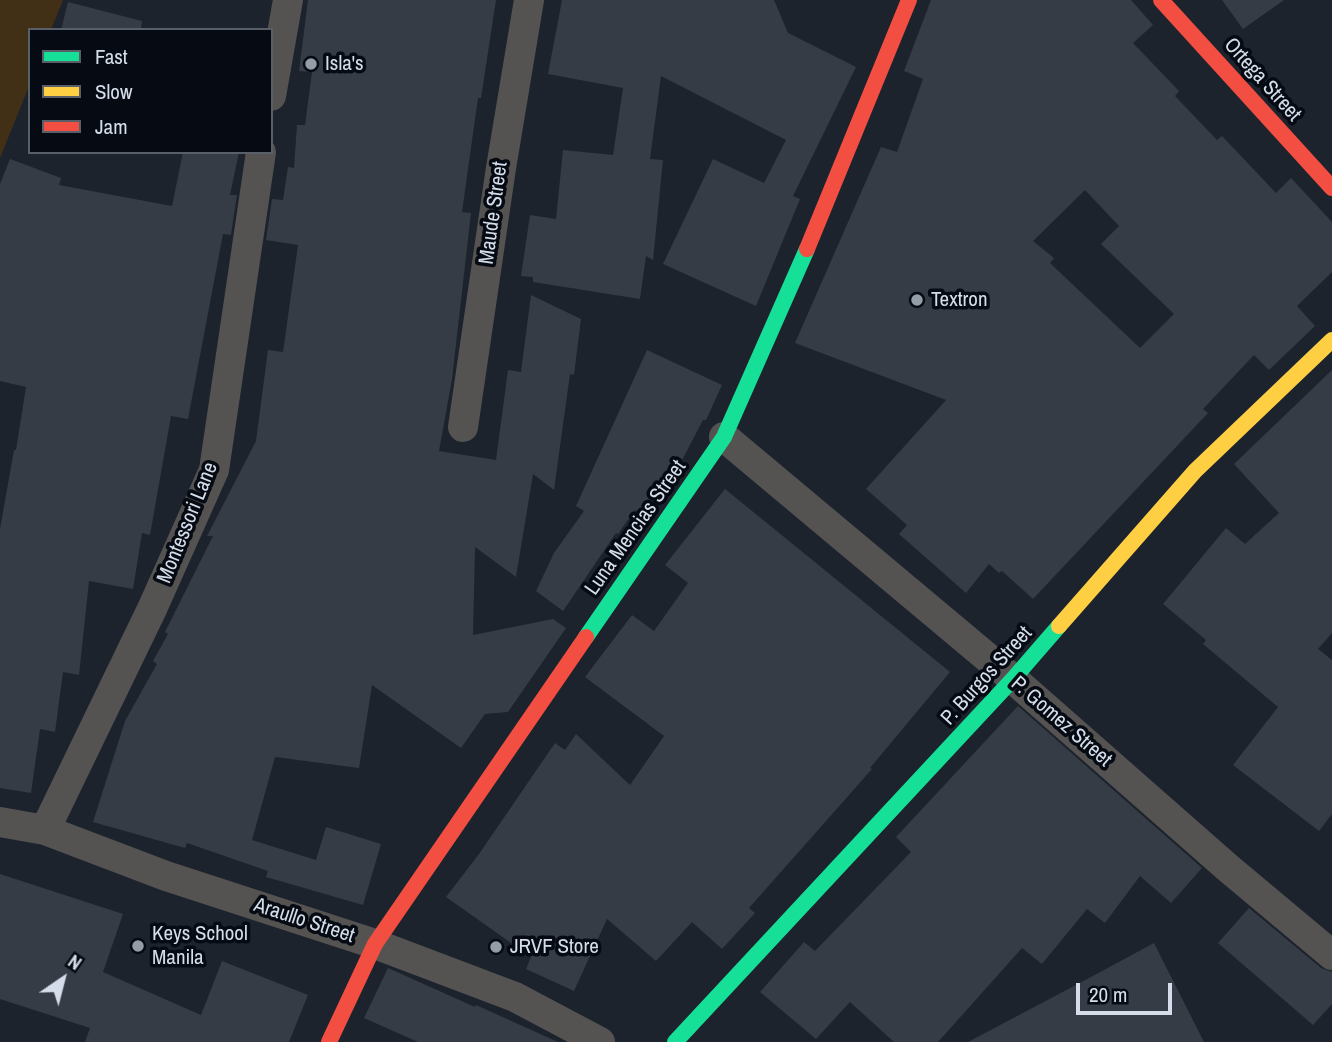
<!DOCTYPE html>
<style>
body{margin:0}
#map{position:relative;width:1332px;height:1042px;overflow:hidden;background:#1c232d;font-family:"Archivo Narrow",sans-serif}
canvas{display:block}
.legend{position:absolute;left:28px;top:28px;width:245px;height:126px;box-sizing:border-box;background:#060b13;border:2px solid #585f69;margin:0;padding:9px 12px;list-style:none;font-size:21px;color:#d4dde9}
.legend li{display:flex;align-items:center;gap:14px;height:35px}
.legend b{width:35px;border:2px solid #585f69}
.north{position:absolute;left:28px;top:944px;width:70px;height:70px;-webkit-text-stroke:5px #060b13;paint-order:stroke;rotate:35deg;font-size:19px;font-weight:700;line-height:28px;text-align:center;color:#d4dde9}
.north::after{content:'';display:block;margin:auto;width:24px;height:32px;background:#d4dde9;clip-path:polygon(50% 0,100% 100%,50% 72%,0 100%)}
.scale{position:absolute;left:1076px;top:983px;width:96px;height:32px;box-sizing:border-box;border:4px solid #d4dde9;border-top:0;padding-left:9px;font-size:21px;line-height:24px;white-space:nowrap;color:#d4dde9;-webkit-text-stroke:5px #060b13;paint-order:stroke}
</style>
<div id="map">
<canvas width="1332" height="1042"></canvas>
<ul class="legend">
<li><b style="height:9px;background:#16e098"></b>Fast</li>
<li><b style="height:9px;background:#ffcf43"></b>Slow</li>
<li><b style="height:9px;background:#f24e42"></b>Jam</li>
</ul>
<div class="north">N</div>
<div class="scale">20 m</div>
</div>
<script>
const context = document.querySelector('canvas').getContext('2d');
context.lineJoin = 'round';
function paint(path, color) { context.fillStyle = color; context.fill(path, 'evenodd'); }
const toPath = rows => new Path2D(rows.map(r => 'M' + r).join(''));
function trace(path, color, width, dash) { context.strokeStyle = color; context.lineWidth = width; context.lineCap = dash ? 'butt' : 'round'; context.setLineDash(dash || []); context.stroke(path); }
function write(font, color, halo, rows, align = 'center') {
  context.font = font + ' "Archivo Narrow",sans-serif'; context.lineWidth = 7; context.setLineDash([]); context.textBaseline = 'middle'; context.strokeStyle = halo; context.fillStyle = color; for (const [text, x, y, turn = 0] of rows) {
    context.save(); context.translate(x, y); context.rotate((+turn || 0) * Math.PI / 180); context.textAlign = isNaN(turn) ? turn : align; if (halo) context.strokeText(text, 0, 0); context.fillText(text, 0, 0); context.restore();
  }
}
paint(toPath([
 [0,0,63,0,51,30,30,30,30,84,0,158]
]), '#412f16');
paint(toPath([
 [308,0,496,0,481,98,478,98,462,212,471,213,452,379,439,451,496,460,508,370,521,372,531,295,581,319,574,375,570,374,554,490,533,474,516,577,475,547,473,635,553,619,566,628,508,712,485,714,461,748,372,685,359,768,275,757,252,840,316,860,326,827,381,844,363,905,266,877,268,871,187,843,185,848,93,822,125,721,157,664,153,661,168,634,165,632,213,536,207,536,256,441,268,350,283,352,298,245,266,240,272,199,283,200,288,167,294,168,297,125,305,125,312,72,299,71],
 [562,0,774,0,788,33,856,67,793,196,800,199,756,306,663,264,713,159,764,183,786,140,661,76,650,159,663,160,653,260,646,256,640,299,533,282,533,277,521,276,530,215,556,219,563,150,613,155,623,88,548,74],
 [931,0,1131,0,1153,25,1133,43,1179,91,1175,96,1217,140,1222,136,1276,193,1291,178,1332,222,1332,272,1297,306,1315,326,1269,370,1254,355,1203,409,1208,413,1033,599,1002,571,999,573,989,564,966,593,899,534,907,525,866,489,946,400,795,343,881,147,897,152,923,79,904,71],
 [1085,190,1119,226,1101,244,1174,314,1140,348,1050,263,1054,258,1033,241],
 [1222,0,1284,0,1243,29],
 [68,2,142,21,141,30,61,30],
 [183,152,239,152,230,195,237,195,231,235,223,234,188,419,171,416,150,535,142,533,133,589,89,581,79,675,63,672,55,732,40,729,31,793,0,788,0,529,14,450,16,450,26,387,0,381,0,184,10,159,61,178,59,185,172,206],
 [647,350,722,385,706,420,703,420,681,462,643,516,635,510,618,534,616,533,563,611,536,591,554,553,584,511,576,506],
 [1332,370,1332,633,1318,649,1332,660,1332,814,1319,831,1233,765,1278,707,1203,644,1206,640,1163,604,1226,528,1245,544,1279,513,1234,464],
 [725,489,950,672,870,768,872,769,749,908,755,913,722,949,692,922,656,961,607,919,574,991,526,969,531,957,446,897,479,854,555,743,565,750,576,734,630,785,664,736,585,677,632,615,654,631,688,583,665,565],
 [1018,706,1202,868,1171,903,1140,876,1105,923,1087,909,1042,964,1022,948,938,1042,894,1042,850,1002,816,1039,760,992,804,942,815,951,911,852,896,837],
 [0,874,123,914,103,972,201,1015,222,961,308,995,289,1042,85,1042,90,1028,0,999],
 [1249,908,1321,968,1332,972,1332,1004,1313,1025,1218,943],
 [1154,943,1204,1042,968,1042,1091,977],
 [388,968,475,1007,476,1005,558,1042,418,1042,364,1018]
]), '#363c45');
trace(toPath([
 [271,96,288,0],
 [463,427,501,168,529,0],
 [724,437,1013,679,1228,868,1332,955],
 [0,822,45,830,166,876,375,944,515,997,600,1042],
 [45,830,152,609,214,470,261,152]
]), '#545352', 30);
trace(toPath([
 [586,637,724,437,807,249],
 [675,1042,1013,679,1059,626]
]), '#16e098', 16);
trace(toPath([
 [1059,626,1195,471,1332,340]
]), '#ffcf43', 16);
trace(toPath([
 [1161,0,1332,188],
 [807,249,909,0],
 [329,1042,375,944,586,637]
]), '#f24e42', 16);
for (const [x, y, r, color] of [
 [311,64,7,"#949ca7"],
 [917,300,7,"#949ca7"],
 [138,946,7,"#949ca7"],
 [496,947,7,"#949ca7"]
]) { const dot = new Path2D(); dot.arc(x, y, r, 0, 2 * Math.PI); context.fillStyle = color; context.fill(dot); trace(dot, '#060b13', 2.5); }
write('21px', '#d4dde9', '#060b13', [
 ["Isla's",325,64],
 ["Textron",931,300],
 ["Keys School",152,934],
 ["Manila",152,958],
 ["JRVF Store",510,947]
], 'left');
write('21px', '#d4dde9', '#060b13', [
 ["Ortega Street",1262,80,48],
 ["Maude Street",494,213,-82],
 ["Montessori Lane",188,523,-68],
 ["Luna Mencias Street",636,528,-55],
 ["P. Burgos Street",987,676,-48],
 ["P. Gomez Street",1061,722,41],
 ["Araullo Street",304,921,18]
]);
</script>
